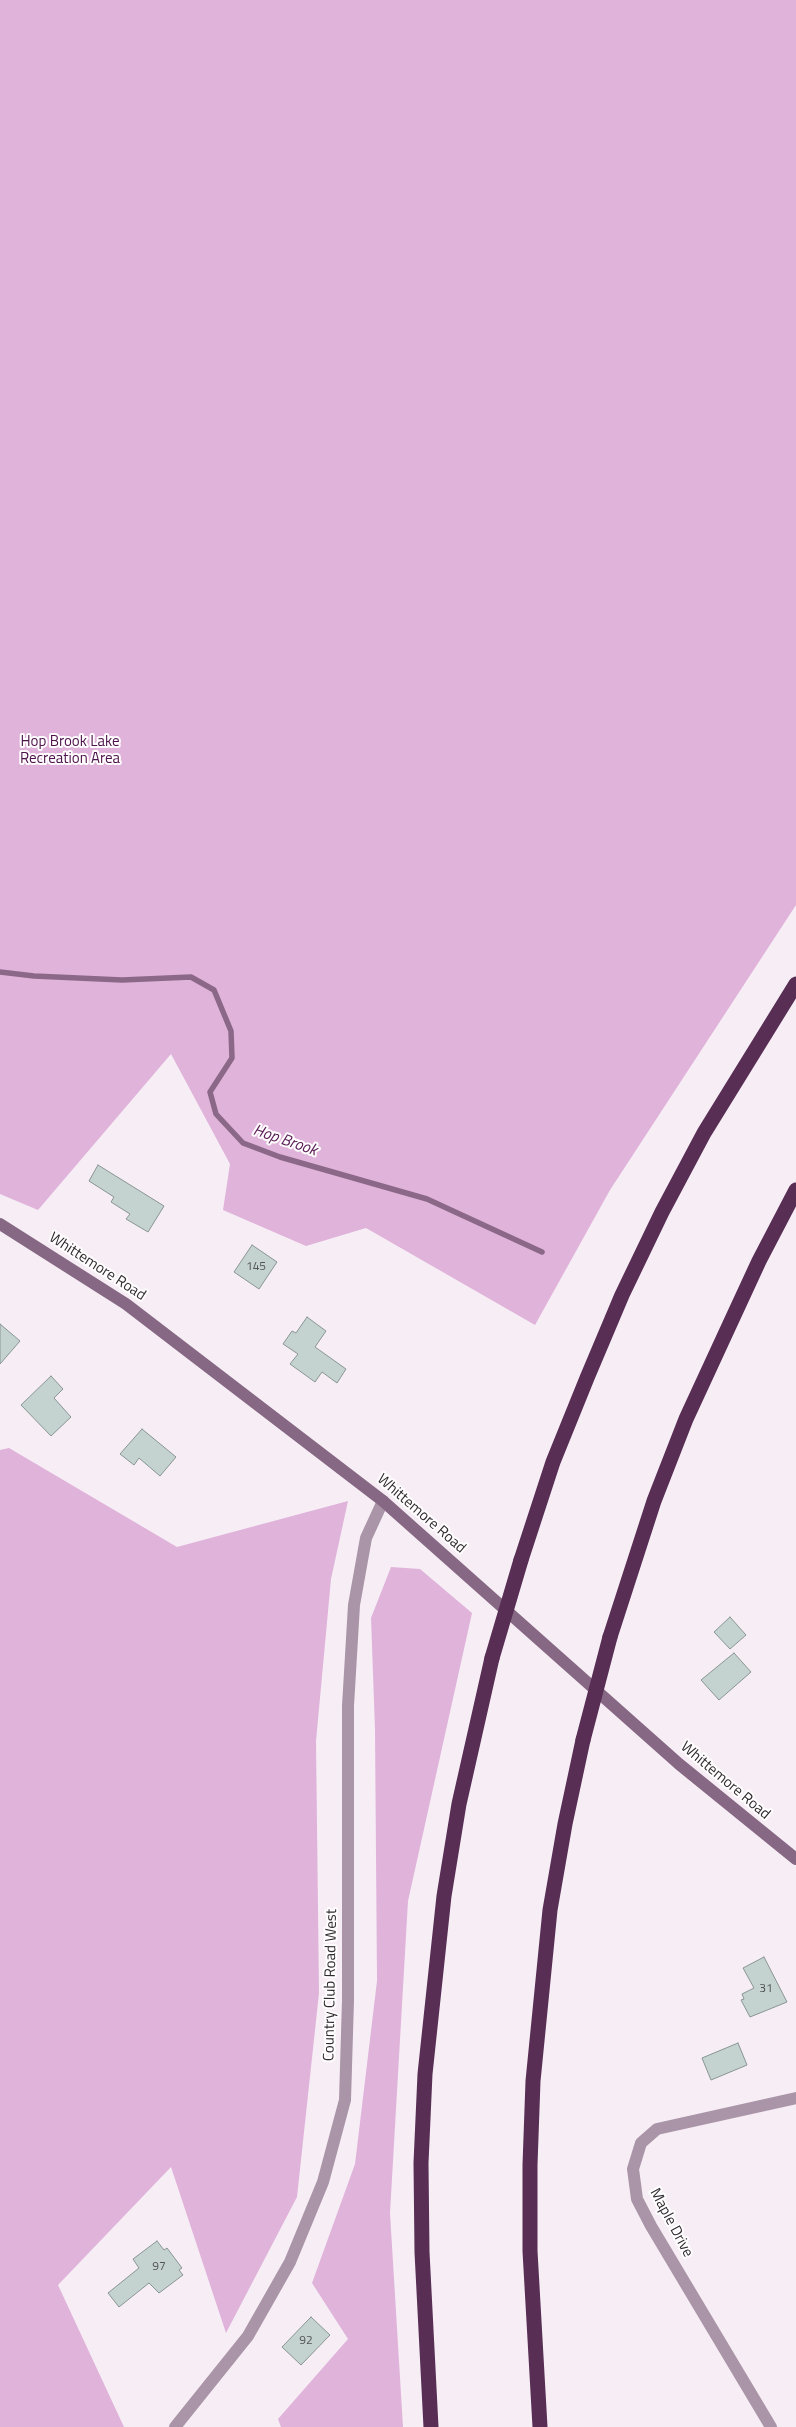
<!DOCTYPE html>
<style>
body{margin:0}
canvas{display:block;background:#f6edf5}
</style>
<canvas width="796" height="2427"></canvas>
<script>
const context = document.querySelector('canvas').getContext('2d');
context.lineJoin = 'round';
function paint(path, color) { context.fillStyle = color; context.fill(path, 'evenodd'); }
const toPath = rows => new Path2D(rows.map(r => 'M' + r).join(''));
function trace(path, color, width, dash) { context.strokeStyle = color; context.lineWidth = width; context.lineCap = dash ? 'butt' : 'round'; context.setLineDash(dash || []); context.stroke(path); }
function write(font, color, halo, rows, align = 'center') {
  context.font = font + ' "Titillium Web",sans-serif'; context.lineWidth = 4; context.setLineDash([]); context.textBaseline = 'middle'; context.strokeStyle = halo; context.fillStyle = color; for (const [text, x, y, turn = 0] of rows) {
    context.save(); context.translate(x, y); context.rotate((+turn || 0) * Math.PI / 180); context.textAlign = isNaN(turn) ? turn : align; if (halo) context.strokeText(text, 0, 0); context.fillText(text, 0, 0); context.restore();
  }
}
paint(toPath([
 [0,0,796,0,796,905,610,1190,535,1325,366,1228,306,1246,223,1210,230,1164,171,1054,38,1210,0,1194],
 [9,1448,177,1547,348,1501,331,1579,316,1741,319,1993,297,2197,226,2333,171,2167,58,2285,124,2427,0,2427,0,1450],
 [391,1567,420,1569,472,1613,408,1901,390,2213,403,2427,281,2427,278,2419,348,2339,312,2283,355,2164,377,1981,375,1729,371,1618]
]), '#e0b3db');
trace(toPath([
 [0,972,34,976,122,980,191,977,214,990,231,1031,232,1058,210,1092,216,1114,243,1143,280,1157,427,1199,542,1252]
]), '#8b6888', 5.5);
const building = toPath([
 [98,1165,164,1206,148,1232,126,1219,130,1214,111,1202,114,1197,89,1181,98,1165],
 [252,1245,277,1262,259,1289,234,1272,252,1245],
 [307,1317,326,1331,315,1347,346,1369,337,1383,322,1372,315,1382,290,1364,298,1354,283,1344,292,1331,296,1333,307,1317],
 [0,1324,20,1341,0,1364,0,1324],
 [51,1376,63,1389,54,1398,71,1417,51,1436,21,1405,51,1376],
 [142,1429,176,1457,160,1476,139,1458,134,1465,120,1454,142,1429],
 [730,1617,746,1635,730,1649,714,1632,730,1617],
 [734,1653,751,1672,719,1700,701,1680,734,1653],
 [764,1957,787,2002,750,2017,741,2000,744,1999,742,1994,754,1988,743,1968,764,1957],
 [738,2043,747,2065,711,2080,702,2058,738,2043],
 [157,2241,164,2250,167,2248,182,2268,179,2270,183,2275,159,2293,149,2283,119,2307,108,2293,139,2268,133,2259,157,2241],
 [311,2317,330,2335,301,2365,282,2347,311,2317]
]);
paint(building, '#c4d2d0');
trace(building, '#899593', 1);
trace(toPath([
 [175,2427,248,2336,290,2262,323,2182,345,2100,348,2000,348,1706,354,1605,366,1538,383,1501],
 [771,2427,651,2226,637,2199,633,2169,641,2143,657,2129,796,2098]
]), '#aa94a7', 12);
trace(toPath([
 [0,1224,126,1304,383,1501,679,1764,796,1859]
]), '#876884', 12);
trace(toPath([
 [521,1560,553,1462,587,1378,622,1295,662,1212,704,1133,796,984],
 [610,1637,654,1501,686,1419,759,1261,796,1190],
 [431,2427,422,2252,421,2163,425,2074,444,1896,459,1804,492,1658],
 [540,2427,530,2251,530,2165,533,2081,550,1910,565,1824,583,1740]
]), '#582e55', 15);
trace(toPath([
 [492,1658,521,1560],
 [583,1740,610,1637]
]), '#582e55', 15);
write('12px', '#545556', null, [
 ["145",256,1267],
 ["31",766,1989],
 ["97",159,2267],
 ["92",306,2341]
]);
write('15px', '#4d124b', '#fffdfe', [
 ["Hop Brook Lake",70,742],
 ["Recreation Area",70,759]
]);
write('15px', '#2f2b2e', '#fffdfe', [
 ["Whittemore Road",97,1267,33],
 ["Whittemore Road",421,1514,41],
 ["Whittemore Road",725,1781,40],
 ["Country Club Road West",331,1985,-89],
 ["Maple Drive",671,2223,62]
]);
write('italic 16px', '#5b2058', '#fffdfe', [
 ["Hop Brook",285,1141,19]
]);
</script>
